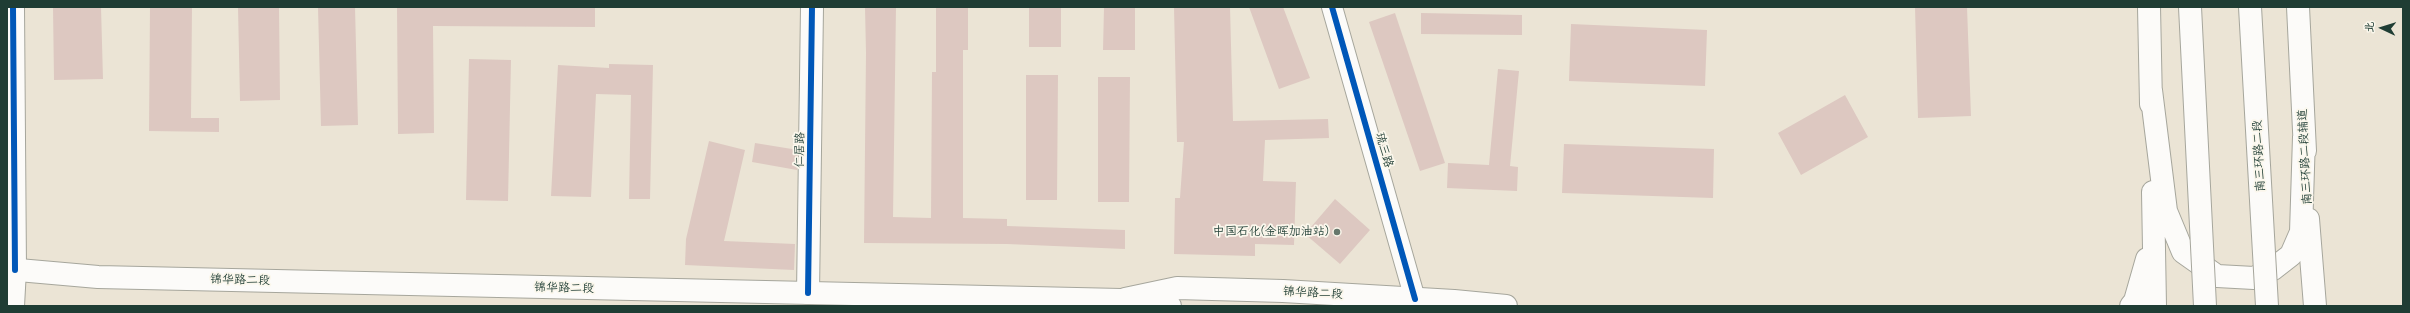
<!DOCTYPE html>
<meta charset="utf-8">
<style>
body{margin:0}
#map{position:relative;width:2410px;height:313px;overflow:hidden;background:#ebe4d5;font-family:"Comic Neue","LXGW WenKai TC",sans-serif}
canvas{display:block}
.frame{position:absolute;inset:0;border:8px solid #1f3d34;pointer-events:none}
.north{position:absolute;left:2362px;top:8px;width:40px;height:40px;-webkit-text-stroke:3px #fbf7ec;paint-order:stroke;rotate:274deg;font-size:11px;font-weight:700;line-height:16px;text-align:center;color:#1f3d34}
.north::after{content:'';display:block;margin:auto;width:14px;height:18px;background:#1f3d34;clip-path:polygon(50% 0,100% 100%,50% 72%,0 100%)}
</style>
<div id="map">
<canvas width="2410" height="313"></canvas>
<div class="frame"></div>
<div class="north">北</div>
</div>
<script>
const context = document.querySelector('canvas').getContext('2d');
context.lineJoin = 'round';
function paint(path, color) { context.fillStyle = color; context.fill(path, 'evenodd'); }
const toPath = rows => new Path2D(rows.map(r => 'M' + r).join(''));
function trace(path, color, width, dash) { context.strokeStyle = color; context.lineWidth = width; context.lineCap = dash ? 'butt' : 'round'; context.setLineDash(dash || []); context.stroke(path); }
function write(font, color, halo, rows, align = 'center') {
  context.font = font + ' "Comic Neue","LXGW WenKai TC",sans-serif'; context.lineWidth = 3.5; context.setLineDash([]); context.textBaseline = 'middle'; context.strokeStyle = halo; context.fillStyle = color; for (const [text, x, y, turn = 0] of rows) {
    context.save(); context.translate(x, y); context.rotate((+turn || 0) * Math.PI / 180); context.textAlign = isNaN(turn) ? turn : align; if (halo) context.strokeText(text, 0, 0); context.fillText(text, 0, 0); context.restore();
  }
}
paint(toPath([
 [53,7,101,7,103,79,54,80],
 [150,7,192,7,191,118,219,118,219,132,149,131],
 [238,7,279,7,280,100,240,101],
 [318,7,355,7,358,125,321,126],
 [397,7,595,7,595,27,433,26,434,133,398,134],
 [865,7,896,7,893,217,931,218,932,72,936,72,936,7,968,7,968,50,963,50,963,218,1007,219,1007,226,1125,230,1125,249,1007,244,864,243,866,53],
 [1029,7,1061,7,1061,47,1029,47],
 [1104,7,1135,7,1135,50,1103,50],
 [1174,7,1230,7,1233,121,1328,119,1329,138,1265,140,1263,181,1296,182,1294,245,1255,244,1255,256,1174,254,1175,198,1180,198,1184,142,1177,142],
 [1249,7,1283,7,1310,78,1279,89],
 [1915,7,1967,7,1971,116,1918,118],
 [1395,13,1445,163,1420,171,1369,22],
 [1421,13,1522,15,1522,35,1421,34],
 [1571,24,1707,30,1705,86,1569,81],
 [469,59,511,60,508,201,466,200],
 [609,64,653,65,650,199,629,199,631,95,596,94,591,197,551,196,558,65,609,68],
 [1498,69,1519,71,1510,166,1518,167,1517,191,1447,188,1448,163,1489,165],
 [1026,75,1058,75,1057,200,1026,200],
 [1098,77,1130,77,1129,202,1098,202],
 [1845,95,1868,137,1801,175,1778,133],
 [709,141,745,150,724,241,795,244,794,270,685,265,686,239],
 [755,143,798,150,797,170,752,162],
 [1564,144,1714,149,1713,198,1562,193],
 [1335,199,1370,230,1340,264,1305,234]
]), '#ddc8c1');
const minor = toPath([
 [1332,7,1415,299]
]);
const tertiary = toPath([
 [13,7,15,270],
 [808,293,812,7]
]);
const secondary = toPath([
 [2149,7,2151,104],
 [2298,7,2305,151],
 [2151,90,2166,211,2183,252,2217,276,2254,278,2273,269,2291,255,2301,232,2304,137],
 [2153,192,2155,306],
 [2308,219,2315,306],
 [1125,299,1177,288,1283,291,1454,301,1506,306],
 [13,306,15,270],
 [2131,306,2135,301,2147,259]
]);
const primary = toPath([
 [7,269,98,277,1121,300,1170,306],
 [7,305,10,306]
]);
trace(minor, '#a6a69c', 22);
trace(tertiary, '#a6a69c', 24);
trace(secondary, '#a6a69c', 24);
trace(primary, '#a6a69c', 24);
trace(minor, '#fcfbf9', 20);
trace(tertiary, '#fcfbf9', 22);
trace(secondary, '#fcfbf9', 22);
trace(primary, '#fcfbf9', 22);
const trunkBridge = toPath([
 [2190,7,2205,306],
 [2250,7,2267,306]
]);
trace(trunkBridge, '#a6a69c', 24, []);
trace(trunkBridge, '#fcfbf9', 22);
trace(toPath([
 [13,7,15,270],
 [1332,7,1415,299],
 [808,293,812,7]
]), '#0057b8', 6);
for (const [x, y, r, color] of [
 [1337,232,4,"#66776c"]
]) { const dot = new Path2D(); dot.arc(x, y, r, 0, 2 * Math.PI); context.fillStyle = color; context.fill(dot); trace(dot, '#fbf7ec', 1.5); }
write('12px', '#1f3d34', '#fbf7ec', [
 ["仁居路",800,150,-89],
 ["琉三路",1384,150,74],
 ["南三环路二段",2259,156,-93],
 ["南三环路二段辅道",2305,157,-93],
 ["锦华路二段",240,280,1],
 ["锦华路二段",564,288,1],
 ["锦华路二段",1313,293,3]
]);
write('12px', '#1f3d34', '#fbf7ec', [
 ["中国石化(金晖加油站)",1329,232]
], 'right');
</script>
